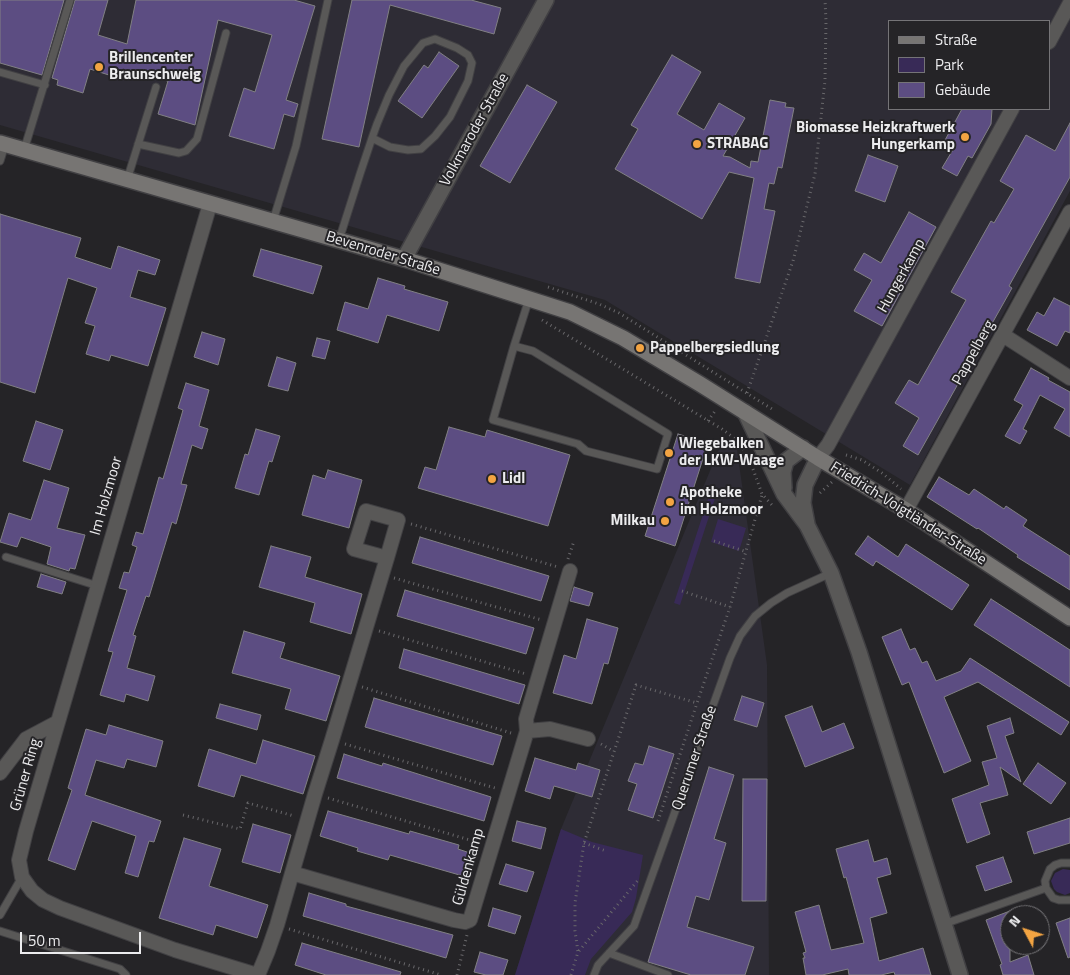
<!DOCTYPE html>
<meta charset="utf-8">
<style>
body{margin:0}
#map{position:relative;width:1070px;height:975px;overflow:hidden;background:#252427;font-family:"Titillium Web",sans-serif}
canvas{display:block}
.legend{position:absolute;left:888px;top:20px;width:162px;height:90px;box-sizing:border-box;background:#252427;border:1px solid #757477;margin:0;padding:6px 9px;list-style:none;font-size:15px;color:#ececee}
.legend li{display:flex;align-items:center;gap:10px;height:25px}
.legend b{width:25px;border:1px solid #757477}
.north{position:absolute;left:1000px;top:905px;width:50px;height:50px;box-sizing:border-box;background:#252427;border:1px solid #757477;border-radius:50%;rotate:310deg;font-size:14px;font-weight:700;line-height:20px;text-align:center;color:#ececee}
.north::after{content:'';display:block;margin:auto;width:18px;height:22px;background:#f3a442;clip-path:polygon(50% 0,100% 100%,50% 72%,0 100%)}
.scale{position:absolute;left:20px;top:932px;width:121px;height:22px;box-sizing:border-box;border:2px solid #ececee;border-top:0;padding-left:6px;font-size:15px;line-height:18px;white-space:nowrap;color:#ececee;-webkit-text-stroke:4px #252427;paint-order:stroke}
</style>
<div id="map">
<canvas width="1070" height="975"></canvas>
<ul class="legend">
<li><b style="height:6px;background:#777573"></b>Straße</li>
<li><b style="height:14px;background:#382a57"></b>Park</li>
<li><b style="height:14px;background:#5c4d82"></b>Gebäude</li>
</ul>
<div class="north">N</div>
<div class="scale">50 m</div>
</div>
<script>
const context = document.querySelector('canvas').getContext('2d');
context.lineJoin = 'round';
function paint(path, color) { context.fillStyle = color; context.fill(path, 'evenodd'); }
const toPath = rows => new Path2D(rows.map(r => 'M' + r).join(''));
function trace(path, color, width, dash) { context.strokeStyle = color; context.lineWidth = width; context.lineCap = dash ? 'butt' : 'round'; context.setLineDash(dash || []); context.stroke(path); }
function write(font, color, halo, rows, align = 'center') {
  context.font = font + ' "Titillium Web",sans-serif'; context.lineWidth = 4; context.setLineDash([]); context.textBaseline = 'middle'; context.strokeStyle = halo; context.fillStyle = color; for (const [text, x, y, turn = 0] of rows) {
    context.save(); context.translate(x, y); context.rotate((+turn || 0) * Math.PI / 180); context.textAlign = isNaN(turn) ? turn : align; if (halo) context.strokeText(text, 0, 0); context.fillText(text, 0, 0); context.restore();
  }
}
paint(toPath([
 [0,0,1070,0,1070,191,910,485,605,300,0,125],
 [889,21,1049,21,1049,109,889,109],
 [722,442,737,449,767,665,769,975,515,975,561,829]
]), '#2e2c35');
paint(toPath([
 [711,490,717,492,680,605,674,603],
 [718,519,746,528,739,551,711,542],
 [561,829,592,842,643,855,636,898,632,912,591,959,585,975,515,975],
 [1063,869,1070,870,1070,893,1065,895,1057,892,1054,889,1051,881,1055,873]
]), '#382a57');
const building = toPath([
 [0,0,64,0,42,75,0,63,0,0],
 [75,0,108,0,98,35,127,44,136,0,294,0,315,6,286,100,298,104,294,117,284,114,274,149,229,136,244,88,255,92,272,35,218,20,195,125,158,114,168,81,114,70,112,76,90,69,83,93,57,85,58,80,52,78,75,0],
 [352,0,471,0,501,8,494,34,390,5,359,147,322,139,352,0],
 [439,52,459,66,422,118,398,101,424,65,428,68,439,52],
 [672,55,701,72,677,114,704,130,719,103,745,118,723,156,730,157,750,168,751,161,758,162,770,100,786,103,785,107,794,108,782,168,778,167,774,184,769,183,764,209,775,211,760,283,735,278,754,178,729,172,702,219,615,169,638,129,631,125,672,55],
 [527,85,557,102,510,183,480,166,527,85],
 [962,109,992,109,991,124,972,158,968,156,957,176,942,168,954,148,944,142,962,109],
 [1070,123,1070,177,1009,286,1012,288,918,455,903,446,919,418,895,403,909,380,918,385,966,300,951,292,991,221,994,223,1014,189,1000,181,1026,135,1055,151,1070,123],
 [868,155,898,166,885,202,855,191,868,155],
 [909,212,936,227,882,326,854,311,872,280,854,270,864,253,881,263,909,212],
 [0,214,81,238,75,257,111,269,118,246,160,260,155,275,138,270,130,297,166,308,148,366,111,355,109,361,86,354,95,326,85,323,97,288,68,278,35,393,0,382,0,214],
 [261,249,322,266,313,294,253,276,261,249],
 [378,278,405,286,404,289,448,302,439,331,387,315,378,343,337,330,345,302,368,309,378,278],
 [1054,298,1070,306,1070,333,1065,331,1057,346,1027,330,1037,312,1044,316,1054,298],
 [202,332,225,339,218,365,194,357,202,332],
 [317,338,330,341,325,359,312,356,317,338],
 [277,357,296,363,288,391,268,386,277,357],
 [1031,368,1049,378,1048,380,1070,392,1070,437,1054,428,1065,409,1040,395,1023,429,1027,431,1020,444,1005,436,1023,405,1014,400,1031,368],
 [186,383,209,390,199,426,208,429,202,449,192,445,181,484,187,485,176,524,172,522,149,597,146,596,133,635,136,636,127,668,155,676,148,701,126,694,124,702,100,695,113,652,108,651,127,590,119,588,124,572,129,573,137,547,132,545,136,532,143,534,159,477,163,479,183,410,178,408,186,383],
 [36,421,63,430,50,470,23,461,36,421],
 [449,427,485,437,487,430,570,455,548,526,418,488,425,467,436,470,449,427],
 [256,429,280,436,272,462,269,461,259,495,235,488,245,454,248,455,256,429],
 [678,434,708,443,675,546,645,536,678,434],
 [328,470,362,480,349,528,302,515,313,475,325,479,328,470],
 [939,477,969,495,974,489,1004,509,1006,506,1027,520,1023,526,1070,556,1070,590,1017,557,1018,555,978,528,977,529,927,497,939,477],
 [44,480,69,488,57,528,85,535,75,569,70,568,69,571,47,564,51,547,21,537,17,547,0,542,9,513,31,520,44,480],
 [868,536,898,557,906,544,969,585,952,610,876,561,873,566,855,554,868,536],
 [420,537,549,576,541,601,412,563,420,537],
 [271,546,311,557,305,577,362,594,351,634,310,622,315,603,259,587,271,546],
 [41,574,66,582,62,594,37,587,41,574],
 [574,587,593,593,589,606,570,601,574,587],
 [405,590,534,628,526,654,397,616,405,590],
 [991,599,1070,650,1070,687,974,625,991,599],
 [587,619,618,628,608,664,604,663,592,704,553,693,564,655,576,659,587,619],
 [901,629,910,650,915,648,922,663,927,661,936,681,961,671,970,658,1069,722,1061,735,978,682,944,697,971,761,944,773,909,682,902,685,882,637,901,629],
 [244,631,285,643,280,658,340,676,326,721,285,709,291,689,232,673,244,631],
 [404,649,525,685,519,704,399,668,404,649],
 [742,696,764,703,757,727,734,720,742,696],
 [374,698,502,736,493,765,365,727,374,698],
 [220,704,261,715,257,730,216,718,220,704],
 [812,706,822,732,844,723,854,748,805,767,785,716,812,706],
 [1010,718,1014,733,1005,736,1021,782,1000,767,1008,795,980,803,990,834,967,843,952,799,989,785,982,762,997,758,987,726,1010,718],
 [109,725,163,741,156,767,127,759,124,768,96,760,85,795,161,821,154,842,149,841,138,877,125,873,136,836,92,821,75,870,48,860,72,790,68,788,86,729,106,735,109,725],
 [263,740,315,756,303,794,241,775,234,797,198,786,209,749,256,764,263,740],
 [649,746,674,754,653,818,628,810,637,784,628,781,635,763,643,765,649,746],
 [344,754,382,766,383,763,491,797,484,821,337,778,344,754],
 [535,758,576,770,578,763,600,770,592,797,554,786,550,799,525,791,535,758],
 [1038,763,1066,783,1051,804,1023,784,1038,763],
 [709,767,734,775,714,839,726,843,709,900,696,896,687,927,754,947,745,975,691,975,648,962,709,767],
 [743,779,767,779,766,901,742,901,743,779],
 [328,811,409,834,410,831,459,845,458,849,470,853,463,876,390,855,388,860,357,851,358,848,320,836,328,811],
 [1070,818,1070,843,1034,854,1027,832,1070,818],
 [517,821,546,828,541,849,512,841,517,821],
 [253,824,291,835,280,873,242,862,253,824],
 [184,838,221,849,209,886,268,905,257,938,216,925,213,935,159,918,184,838],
 [868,840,874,862,887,858,891,874,877,878,887,913,870,918,879,961,923,948,931,975,895,975,894,972,881,975,849,975,848,969,822,975,806,975,803,958,805,958,803,953,806,952,795,912,819,905,831,950,864,943,846,877,844,878,836,849,868,840],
 [1003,857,1012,882,985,891,976,866,1003,857],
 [506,864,534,872,527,892,499,884,506,864],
 [309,893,346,904,346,906,453,935,446,958,303,916,309,893],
 [493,908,521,916,515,934,488,926,493,908],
 [1010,911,1010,962,1028,955,1034,975,1003,975,1000,965,1002,964,986,920,1010,911],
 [1070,918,1070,957,1068,958,1056,923,1070,918],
 [302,943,401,972,400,975,326,975,295,965,302,943],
 [480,952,508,960,503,975,486,975,474,972,480,952]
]);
paint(building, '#5c4d82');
trace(building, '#818084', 1);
const service = toPath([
 [0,72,45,85],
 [138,144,179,153,186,151,197,139,226,33],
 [24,150,70,0],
 [0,161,5,145],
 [127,180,156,87],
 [273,221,296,146,328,0],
 [339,240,360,174,372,138,377,124,389,95,404,66,423,43,435,39,457,48,468,55,472,63,468,81,450,117,435,136,421,149,408,150,390,147,372,138],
 [514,346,533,351,668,434,657,469,586,451,578,444,493,420,514,346,529,299],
 [6,557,98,586],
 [1070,863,1061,863,1055,865,1050,869,1045,881,1046,888,1053,898,1059,900,1070,900],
 [0,915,22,877],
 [944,924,1046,888],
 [0,931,120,969,126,975],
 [609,953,668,975],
 [594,975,598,965,634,926,730,658,740,636,755,616,771,603,787,593,831,573]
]);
const minor = toPath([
 [1049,42,1070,3],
 [210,204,26,831,19,860,22,877,32,891,43,900,60,908,175,950,257,975],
 [1003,335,1070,378],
 [818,458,828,445,1012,109],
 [906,510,1070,212],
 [527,731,550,729,588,739],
 [0,773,26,739,58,722],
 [292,873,454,920,465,922,470,920,527,731,526,719,570,571],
 [258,975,268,951,277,925,315,794,332,740,387,558,398,520,366,511,354,549,387,558]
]);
const tertiary = toPath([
 [404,259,546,0],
 [745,412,784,494,807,525,831,573,859,652,960,975],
 [784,488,783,472,786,461,803,448],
 [807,524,803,503,805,485,818,458]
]);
const secondary = toPath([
 [0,143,404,259,570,312,623,338,700,384,818,458,906,510,1070,618]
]);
trace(service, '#414043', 9);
trace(minor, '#414043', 16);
trace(tertiary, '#414043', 18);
trace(secondary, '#414043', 18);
trace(toPath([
 [548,287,599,304,619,313,772,409],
 [542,320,722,429,739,442,744,450],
 [747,393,793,261,815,174,825,80,826,21,825,0],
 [708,421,715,411],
 [846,455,862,460,882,473,901,489],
 [753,469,762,494,772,505],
 [820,493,832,482],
 [411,524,558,567],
 [714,541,747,552],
 [568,559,574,541],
 [394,578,542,620],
 [682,591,730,607],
 [379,631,526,674],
 [362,687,511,733],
 [345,744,495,788],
 [601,744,613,751],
 [328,798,480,843],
 [183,815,240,829,248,803,294,816],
 [658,821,697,703],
 [584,843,606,851],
 [289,929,441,975],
 [579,951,639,879],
 [457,975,467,935],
 [571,975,578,952,575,931,575,903,584,843,636,685,697,703,730,607,762,495]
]), '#69686b', 3, [1, 4]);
trace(service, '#595857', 7);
trace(minor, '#595857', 14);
trace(tertiary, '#595857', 15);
trace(secondary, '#777573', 15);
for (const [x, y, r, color] of [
 [99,67,5,"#f3a442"],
 [965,137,5,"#f3a442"],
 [697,144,5,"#f3a442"],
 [640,348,5,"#f3a442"],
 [669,453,5,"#f3a442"],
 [492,479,5,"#f3a442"],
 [670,502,5,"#f3a442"],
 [665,521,5,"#f3a442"]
]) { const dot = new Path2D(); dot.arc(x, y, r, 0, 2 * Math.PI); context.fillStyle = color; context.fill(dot); trace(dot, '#252427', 2); }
write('bold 15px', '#ececee', '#252427', [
 ["Brillencenter",109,58],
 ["Braunschweig",109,75],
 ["Biomasse Heizkraftwerk",955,128,"right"],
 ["Hungerkamp",955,145,"right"],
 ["STRABAG",707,144],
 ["Pappelbergsiedlung",650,348],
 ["Wiegebalken",679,444],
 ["der LKW-Waage",679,461],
 ["Lidl",502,479],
 ["Apotheke",680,493],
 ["im Holzmoor",680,510],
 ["Milkau",655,521,"right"]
], 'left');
write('15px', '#ececee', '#252427', [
 ["Volkmaroder Straße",475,130,-61],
 ["Bevenroder Straße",383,254,17],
 ["Hungerkamp",902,276,-61],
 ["Pappelberg",974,353,-61],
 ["Im Holzmoor",107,496,-74],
 ["Friedrich-Voigtländer-Straße",908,514,32],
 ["Querumer Straße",695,758,-71],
 ["Grüner Ring",26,775,-74],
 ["Güldenkamp",469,867,-74]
]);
</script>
